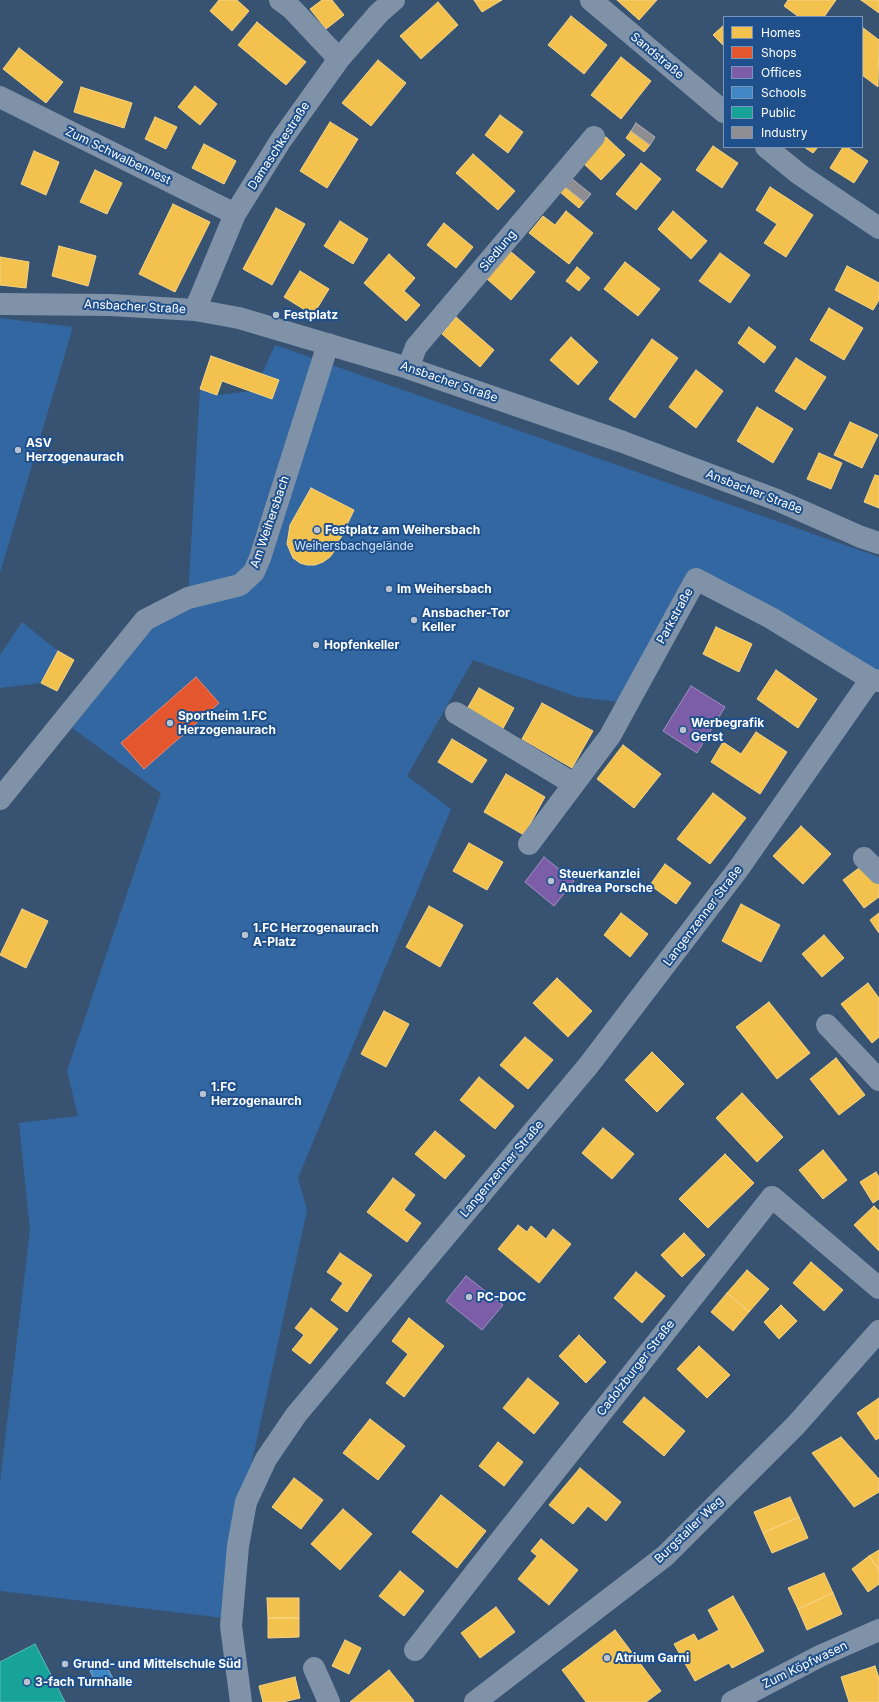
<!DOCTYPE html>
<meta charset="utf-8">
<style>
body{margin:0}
#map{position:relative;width:879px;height:1702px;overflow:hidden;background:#385272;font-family:Inter,sans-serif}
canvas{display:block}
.legend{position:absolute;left:723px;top:16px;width:140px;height:132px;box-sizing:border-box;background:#1f508b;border:1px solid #7996b9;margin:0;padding:5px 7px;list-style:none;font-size:12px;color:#fff}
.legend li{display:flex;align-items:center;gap:8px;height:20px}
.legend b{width:20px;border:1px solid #7996b9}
</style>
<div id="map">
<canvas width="879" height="1702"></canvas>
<ul class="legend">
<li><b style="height:11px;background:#f2c14e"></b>Homes</li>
<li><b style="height:11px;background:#e4572e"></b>Shops</li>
<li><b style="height:11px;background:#7b5ea7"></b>Offices</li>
<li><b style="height:11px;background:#3f88c5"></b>Schools</li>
<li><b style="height:11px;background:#17a398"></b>Public</li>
<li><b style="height:11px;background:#8d8d92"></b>Industry</li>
</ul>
</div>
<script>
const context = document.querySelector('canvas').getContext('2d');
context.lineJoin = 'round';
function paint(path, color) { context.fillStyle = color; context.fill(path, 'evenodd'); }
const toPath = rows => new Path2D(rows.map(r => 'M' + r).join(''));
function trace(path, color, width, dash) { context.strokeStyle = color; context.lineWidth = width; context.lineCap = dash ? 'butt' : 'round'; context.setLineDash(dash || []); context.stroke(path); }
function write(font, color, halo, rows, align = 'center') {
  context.font = font + ' Inter,sans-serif'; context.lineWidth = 4; context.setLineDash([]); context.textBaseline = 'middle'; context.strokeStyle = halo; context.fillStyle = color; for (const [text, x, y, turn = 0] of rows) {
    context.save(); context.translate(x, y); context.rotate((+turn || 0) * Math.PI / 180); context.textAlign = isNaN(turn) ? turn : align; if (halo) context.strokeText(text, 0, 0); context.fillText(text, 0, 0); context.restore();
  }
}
paint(toPath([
 [0,318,73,327,0,573],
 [275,345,879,557,879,681,696,579,628,703,577,697,473,660,407,776,451,809,298,1178,307,1210,251,1466,224,1618,0,1591,0,1482,30,1230,19,1123,78,1116,67,1071,161,793,72,728,151,626,188,598,200,389,217,395,254,391],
 [22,622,58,651,41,683,0,688,0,655]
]), '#3367a2');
const homes = toPath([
 [219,0,237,0,249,11,232,31,210,11,219,0],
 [322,0,332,0,344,15,326,29,310,9,322,0],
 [474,0,502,0,482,12,474,0],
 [617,0,657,0,639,20,617,0],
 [788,0,836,0,824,17,799,17,784,6,788,0],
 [861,0,879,0,879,13,861,0],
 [438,2,458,25,421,59,400,36,438,2],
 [571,16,607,45,584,74,548,45,571,16],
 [257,22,306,62,286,85,238,45,257,22],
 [724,25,724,46,713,35,724,25],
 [862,27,879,40,878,87,862,75,862,27],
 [19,48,63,82,46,103,3,69,19,48],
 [621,57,651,81,621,119,591,95,621,57],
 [378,60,406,83,371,126,342,103,378,60],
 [195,86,217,104,200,125,178,107,195,86],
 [81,87,132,103,124,128,74,112,81,87],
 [500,115,523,132,508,153,485,135,500,115],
 [155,117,177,127,166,149,145,139,155,117],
 [330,122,358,139,327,188,300,171,330,122],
 [631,131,650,145,644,152,626,138,631,131],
 [606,137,625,155,601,180,582,162,606,137],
 [204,144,236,161,224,184,192,168,204,144],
 [713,146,738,163,722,188,696,170,713,146],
 [804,147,818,147,813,153,804,147],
 [843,147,847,147,868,161,854,183,830,168,843,147],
 [34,151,59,162,46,195,21,184,34,151],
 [473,154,515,191,498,210,456,173,473,154],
 [641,163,661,179,636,210,616,194,641,163],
 [95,170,122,183,107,214,80,202,95,170],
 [564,186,584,202,579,208,560,192,564,186],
 [770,187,813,215,786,257,764,243,777,224,756,210,770,187],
 [173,204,210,222,175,292,139,274,173,204],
 [276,208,305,224,272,285,243,269,276,208],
 [566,211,593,233,569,264,529,233,543,216,555,225,566,211],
 [673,211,707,241,691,259,658,229,673,211],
 [340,221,368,239,353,264,324,246,340,221],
 [444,223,473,247,456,268,427,245,444,223],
 [59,246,96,256,88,286,52,276,59,246],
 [510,251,535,272,511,300,487,279,510,251],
 [720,253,750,275,730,303,699,281,720,253],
 [389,254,415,278,404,291,420,305,406,321,364,283,389,254],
 [0,257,29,262,26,288,0,285,0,257],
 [625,262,660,289,638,316,604,289,625,262],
 [847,266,879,283,879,300,873,310,835,290,847,266],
 [577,267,590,278,579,291,566,281,577,267],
 [300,271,329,289,313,315,284,297,300,271],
 [829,308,863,328,844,360,810,340,829,308],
 [456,317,494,350,480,367,442,334,456,317],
 [749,327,776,347,764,363,738,343,749,327],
 [571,337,598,362,578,385,550,360,571,337],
 [652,339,678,358,635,418,609,399,652,339],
 [211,356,279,380,272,399,222,381,217,395,200,389,211,356],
 [796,358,826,377,805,410,775,391,796,358],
 [696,370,723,391,696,428,669,407,696,370],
 [757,407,793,429,773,463,737,441,757,407],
 [850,422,878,435,862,468,834,455,850,422],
 [819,453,842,463,831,489,807,479,819,453],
 [875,475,879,476,879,508,864,502,875,475],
 [311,488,354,510,335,550,330,557,323,562,315,565,307,565,300,563,293,558,287,544,290,525,311,488],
 [716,627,752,644,739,672,703,654,716,627],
 [58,651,74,660,57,691,41,683,58,651],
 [776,670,817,699,798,728,757,699,776,670],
 [479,688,514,708,499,736,463,716,479,688],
 [542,703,593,731,572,768,522,739,542,703],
 [756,732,787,752,760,794,711,762,723,742,741,754,756,732],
 [452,739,487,760,472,783,438,762,452,739],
 [623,745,661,774,634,808,597,779,623,745],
 [506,774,545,797,524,835,484,812,506,774],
 [713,793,746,818,710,864,677,839,713,793],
 [801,826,831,854,803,884,773,856,801,826],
 [469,843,503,862,487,890,453,871,469,843],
 [665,864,691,883,676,904,650,885,665,864],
 [863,865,879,885,879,897,864,908,843,880,863,865],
 [741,904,780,925,761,962,722,941,741,904],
 [429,906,463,925,440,967,406,947,429,906],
 [22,909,48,921,26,968,0,955,22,909],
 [621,913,648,934,630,957,604,935,621,913],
 [879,913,879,933,870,920,879,913],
 [824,935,844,958,822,977,802,954,824,935],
 [557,978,592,1011,568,1037,533,1003,557,978],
 [868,983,879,998,879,1037,872,1043,841,1004,868,983],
 [769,1002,810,1053,777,1079,736,1027,769,1002],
 [384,1011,409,1024,386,1067,361,1054,384,1011],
 [525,1037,553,1060,528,1089,500,1065,525,1037],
 [652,1052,684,1084,657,1112,625,1080,652,1052],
 [836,1058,865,1095,839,1115,810,1079,836,1058],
 [479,1077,514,1106,495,1129,460,1100,479,1077],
 [742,1093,783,1137,757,1162,716,1118,742,1093],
 [603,1128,634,1154,612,1179,582,1153,603,1128],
 [435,1131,465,1156,445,1179,415,1154,435,1131],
 [823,1150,847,1180,823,1199,799,1170,823,1150],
 [725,1154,754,1183,708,1228,679,1199,725,1154],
 [876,1172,879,1177,879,1199,873,1203,860,1182,876,1172],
 [393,1178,415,1195,404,1210,421,1223,407,1242,367,1212,393,1178],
 [874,1206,879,1211,879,1251,854,1225,874,1206],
 [518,1225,527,1232,531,1226,546,1239,553,1229,571,1244,539,1283,498,1249,518,1225],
 [684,1233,705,1255,682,1277,661,1255,684,1233],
 [340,1253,372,1275,347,1312,331,1300,343,1283,327,1272,340,1253],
 [811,1262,843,1290,824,1311,793,1283,811,1262],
 [747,1270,769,1289,749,1312,727,1293,747,1270],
 [636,1272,665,1296,642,1323,614,1298,636,1272],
 [727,1293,749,1312,733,1331,711,1312,727,1293],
 [781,1305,797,1321,779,1339,764,1322,781,1305],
 [311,1308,338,1329,310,1364,292,1350,304,1335,295,1328,311,1308],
 [409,1318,444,1346,404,1397,386,1383,408,1354,392,1341,409,1318],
 [579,1335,606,1362,586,1383,559,1356,579,1335],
 [699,1346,730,1375,707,1398,677,1369,699,1346],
 [528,1378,559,1403,534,1434,503,1408,528,1378],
 [644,1397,685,1431,664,1456,623,1422,644,1397],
 [879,1398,879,1438,876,1440,857,1413,879,1398],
 [370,1419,405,1446,378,1480,343,1453,370,1419],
 [841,1437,879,1479,879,1492,854,1507,812,1453,841,1437],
 [498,1442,523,1462,504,1486,479,1466,498,1442],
 [580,1468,621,1502,606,1521,588,1506,573,1524,549,1505,580,1468],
 [294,1478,323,1500,301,1529,272,1507,294,1478],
 [441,1495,486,1531,457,1568,412,1532,441,1495],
 [790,1497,799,1517,763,1533,754,1512,790,1497],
 [343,1509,372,1534,340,1570,311,1544,343,1509],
 [799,1517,808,1538,772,1553,763,1533,799,1517],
 [541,1539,578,1570,549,1605,518,1579,537,1556,531,1551,541,1539],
 [879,1550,879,1570,869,1556,879,1550],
 [869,1556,879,1570,879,1584,868,1592,852,1569,869,1556],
 [400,1571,424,1591,404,1616,379,1596,400,1571],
 [824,1573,833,1593,798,1609,788,1588,824,1573],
 [833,1593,842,1614,807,1630,798,1609,833,1593],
 [733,1596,764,1651,732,1668,729,1663,695,1681,674,1644,694,1634,698,1641,719,1630,708,1610,733,1596],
 [267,1598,299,1598,299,1618,268,1618,267,1598],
 [496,1607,515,1632,480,1658,461,1633,496,1607],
 [268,1618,299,1618,299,1637,268,1638,268,1618],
 [615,1630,661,1691,646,1702,586,1702,562,1670,615,1630],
 [345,1640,361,1648,349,1674,332,1666,345,1640],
 [875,1666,879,1678,879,1702,849,1702,841,1677,875,1666],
 [389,1670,414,1701,412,1702,350,1702,389,1670],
 [295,1677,300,1698,283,1702,263,1702,259,1686,295,1677]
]);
paint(homes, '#f2c14e');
trace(homes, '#f6d483', 1);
const shops = toPath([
 [196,677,219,703,144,769,121,743,196,677]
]);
paint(shops, '#e4572e');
trace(shops, '#ec896d', 1);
const offices = toPath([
 [691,686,725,707,697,753,663,731,691,686],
 [544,857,574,881,554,906,525,882,544,857],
 [466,1276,503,1305,482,1330,446,1301,466,1276]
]);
paint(offices, '#7b5ea7');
trace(offices, '#a38ec1', 1);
const schools = toPath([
 [105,1664,114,1680,99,1688,90,1671,105,1664]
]);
paint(schools, '#3f88c5');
trace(schools, '#79acd6', 1);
const public = toPath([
 [35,1644,65,1702,0,1702,0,1662,35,1644]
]);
paint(public, '#17a398');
trace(public, '#5dbfb7', 1);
const industry = toPath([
 [636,123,655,137,650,145,631,131,636,123],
 [571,178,591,194,584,202,564,186,571,178]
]);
paint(industry, '#8d8d92');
trace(industry, '#afafb3', 1);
trace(toPath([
 [280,0,292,9,339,59],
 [591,0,724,112],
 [0,97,235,214],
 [766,147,799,174,879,228],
 [0,304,111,305,195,310,239,318,408,368,623,442,777,500,861,537,879,543],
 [195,310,235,214,281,140,339,59,379,13,394,0],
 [408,368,416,347,594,137],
 [456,713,574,784],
 [0,799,145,620,188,598,240,585,254,572,260,558,328,344],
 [529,844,610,736,696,579,771,618,871,679,879,681],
 [864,858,879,873],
 [827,1025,879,1080],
 [415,1650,503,1537,772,1197,879,1288],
 [314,1668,329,1702],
 [241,1702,231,1626,238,1546,246,1502,266,1459,296,1415,588,1066,739,868,871,679],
 [475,1702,665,1556,796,1425,879,1331],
 [732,1702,820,1656,879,1630]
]), '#7f92a7', 22);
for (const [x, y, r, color] of [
 [276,315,4,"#b9c2ce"],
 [18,450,4,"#b9c2ce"],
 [317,530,4,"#b9c2ce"],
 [389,589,4,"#b9c2ce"],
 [414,620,4,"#b9c2ce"],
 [316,645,4,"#b9c2ce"],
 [170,723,4,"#b9c2ce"],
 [683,730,4,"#b9c2ce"],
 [551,881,4,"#b9c2ce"],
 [245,935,4,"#b9c2ce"],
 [203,1094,4,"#b9c2ce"],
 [469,1297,4,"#b9c2ce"],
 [607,1658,4,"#b9c2ce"],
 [65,1664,4,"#b9c2ce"],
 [27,1682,4,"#b9c2ce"]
]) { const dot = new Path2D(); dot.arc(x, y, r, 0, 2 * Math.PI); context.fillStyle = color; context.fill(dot); trace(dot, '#1f508b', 1.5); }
write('12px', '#fff', '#1f508b', [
 ["Sandstraße",657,56,40],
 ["Damaschkestraße",279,146,-57],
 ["Zum Schwalbennest",118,156,26],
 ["Siedlung",498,251,-50],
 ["Ansbacher Straße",135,307,3],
 ["Ansbacher Straße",449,382,19],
 ["Ansbacher Straße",754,492,21],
 ["Am Weihersbach",270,522,-71],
 ["Parkstraße",675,616,-61],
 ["Langenzenner Straße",703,916,-53],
 ["Langenzenner Straße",502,1169,-50],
 ["Cadolzburger Straße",636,1368,-52],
 ["Burgstaller Weg",689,1530,-44],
 ["Zum Köpfwasen",805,1665,-26]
]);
write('bold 12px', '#fff', '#1f508b', [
 ["Festplatz",284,315],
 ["ASV",26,443],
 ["Herzogenaurach",26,457],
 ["Festplatz am Weihersbach",325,530],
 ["Im Weihersbach",397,589],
 ["Ansbacher-Tor",422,613],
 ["Keller",422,627],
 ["Hopfenkeller",324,645],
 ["Sportheim 1.FC",178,716],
 ["Herzogenaurach",178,730],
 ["Werbegrafik",691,723],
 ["Gerst",691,737],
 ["Steuerkanzlei",559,874],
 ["Andrea Porsche",559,888],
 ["1.FC Herzogenaurach",253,928],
 ["A-Platz",253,942],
 ["1.FC",211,1087],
 ["Herzogenaurch",211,1101],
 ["PC-DOC",477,1297],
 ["Atrium Garni",615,1658],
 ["Grund- und Mittelschule Süd",73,1664],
 ["3-fach Turnhalle",35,1682]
], 'left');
write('12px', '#d0e3f9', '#1f508b', [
 ["Weihersbachgelände",354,546]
]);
</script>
